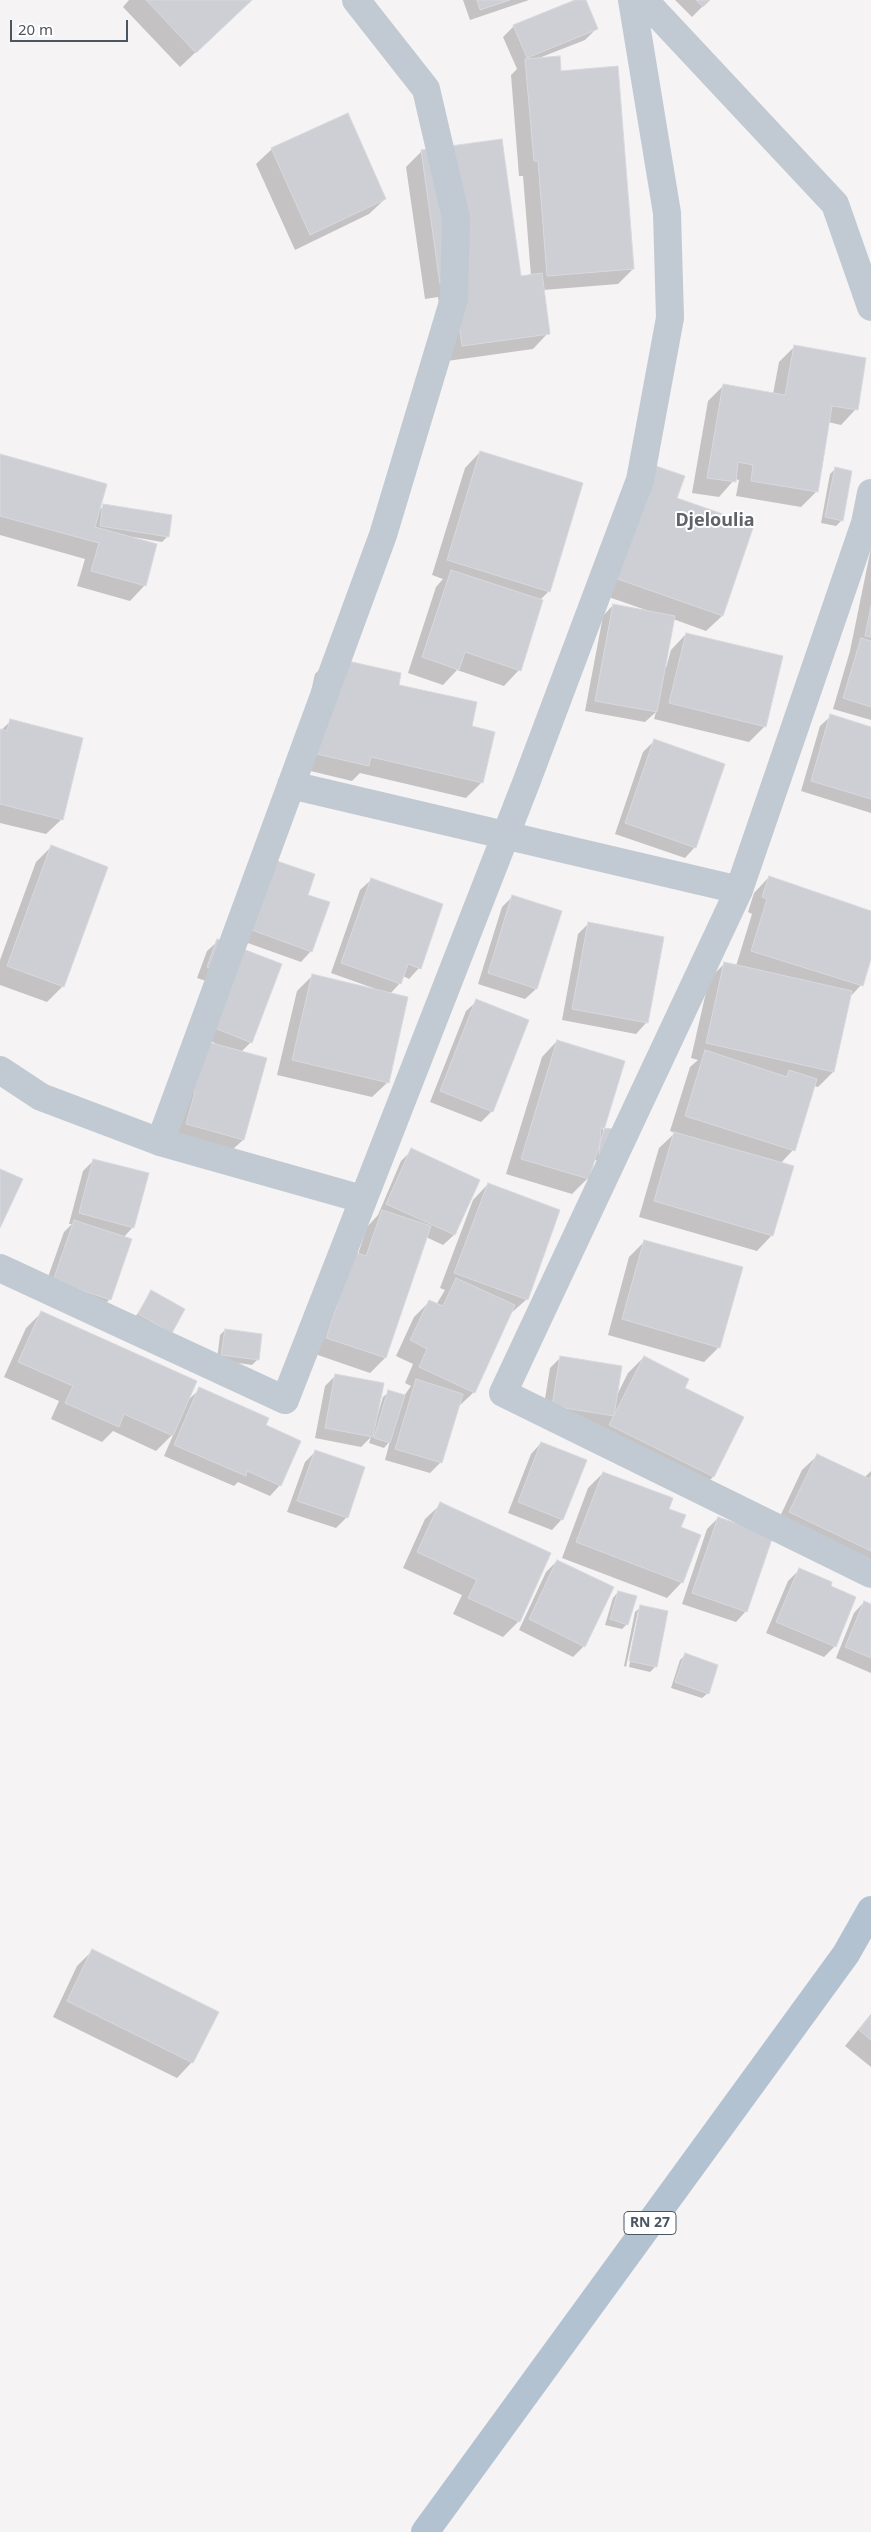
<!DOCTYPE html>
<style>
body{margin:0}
#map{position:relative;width:871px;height:2532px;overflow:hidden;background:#f5f3f3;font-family:"Noto Sans",sans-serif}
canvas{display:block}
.scale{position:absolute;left:10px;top:20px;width:118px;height:22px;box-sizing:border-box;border:2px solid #4a5661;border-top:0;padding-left:6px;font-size:15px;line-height:18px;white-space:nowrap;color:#4a5661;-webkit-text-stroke:4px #fff;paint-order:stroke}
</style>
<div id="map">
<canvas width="871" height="2532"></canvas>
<div class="scale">20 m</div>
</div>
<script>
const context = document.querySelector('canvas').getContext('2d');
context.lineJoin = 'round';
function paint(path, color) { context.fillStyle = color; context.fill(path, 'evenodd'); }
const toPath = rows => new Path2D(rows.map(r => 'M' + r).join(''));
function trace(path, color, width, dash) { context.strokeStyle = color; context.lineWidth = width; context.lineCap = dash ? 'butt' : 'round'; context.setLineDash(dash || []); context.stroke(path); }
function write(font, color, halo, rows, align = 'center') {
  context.font = font + ' "Noto Sans",sans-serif'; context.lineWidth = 4; context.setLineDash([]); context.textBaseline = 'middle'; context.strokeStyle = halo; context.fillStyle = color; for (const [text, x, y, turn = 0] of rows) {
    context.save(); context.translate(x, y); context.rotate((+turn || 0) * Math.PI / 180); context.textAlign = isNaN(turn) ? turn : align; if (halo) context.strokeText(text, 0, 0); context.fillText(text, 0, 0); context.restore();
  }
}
paint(toPath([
 [129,0,251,0,180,67,123,7],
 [463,0,529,0,470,20],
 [578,0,584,0,596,29,585,40,539,58,560,73,633,269,618,284,543,290,548,333,533,349,447,361,438,297,425,299,406,167,422,151,520,277,531,276,523,176,519,176,511,75,517,69,503,37,514,26],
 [675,0,709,0,692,17],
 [272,149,385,199,369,214,295,250,256,164],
 [794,347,856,409,841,425,828,422,816,492,801,507,736,496,739,480,735,479,719,497,692,493,708,401,723,386,773,394,779,362],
 [480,452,549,591,540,600,519,670,504,686,457,670,443,685,408,673,436,587,443,579,432,575,465,468],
 [0,456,98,511,104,506,168,536,162,542,133,537,145,585,130,601,77,586,85,559,0,535],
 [835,469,842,520,836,526,821,523,830,474],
 [676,499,753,525,722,616,706,631,673,619,664,667,666,668,671,650,686,634,765,726,749,742,654,719,656,712,645,722,585,711,603,616,613,605,646,610,594,592],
 [871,548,871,720,833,709,850,651],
 [330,659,397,685,470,727,482,782,466,798,360,773,352,781,294,767,315,674],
 [831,716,871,728,871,813,801,791,820,726],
 [11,721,62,819,46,834,0,823,0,731],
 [654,741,695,847,685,858,615,834,643,752],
 [51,847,63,986,47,1002,0,985,0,960,36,862],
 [769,877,871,912,871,955,861,985,850,997,833,1072,818,1087,814,1086,793,1150,780,1164,772,1235,757,1251,639,1217,659,1148,675,1133,670,1131,690,1067,698,1060,691,1058,709,979,724,964,736,966,752,914,748,912,754,893],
 [371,880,419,968,409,979,403,976,400,983,390,994,388,1082,372,1097,277,1075,297,991,312,976,372,990,373,988,331,973,360,890],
 [307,895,311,951,301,962,231,937],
 [512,897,536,989,525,999,478,984,502,907],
 [588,924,662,938,646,1023,636,1034,562,1020,578,934],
 [218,941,251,1042,241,1052,243,1140,232,1150,176,1135,185,1102,215,1043,187,1032,206,981,197,978,207,951],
 [477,1001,528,1021,491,1112,481,1122,430,1102,466,1011],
 [557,1041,603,1129,604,1161,593,1160,587,1179,572,1194,506,1174,542,1057],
 [412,1150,454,1235,443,1245,426,1237,385,1358,370,1373,312,1353,358,1254,367,1227,378,1215,401,1161],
 [94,1160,133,1227,123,1238,110,1299,99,1310,43,1291,64,1232,72,1224,69,1224,83,1171],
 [488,1184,527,1299,510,1314,474,1392,458,1407,440,1463,430,1473,385,1460,390,1441,384,1448,369,1443,371,1437,361,1447,315,1438,325,1386,336,1375,376,1413,378,1414,383,1397,389,1392,404,1396,411,1386,405,1383,413,1364,396,1356,414,1317,429,1302,436,1305,445,1290,440,1288,473,1200],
 [645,1241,719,1347,704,1362,608,1335,629,1257],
 [151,1292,171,1332,134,1319],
 [41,1313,187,1401,200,1389,265,1426,280,1485,270,1496,238,1482,234,1486,164,1456,174,1433,156,1451,113,1431,102,1442,51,1419,59,1401,4,1377,26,1328],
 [225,1330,261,1335,257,1360,252,1365,217,1360,220,1335],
 [561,1357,616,1397,628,1373,644,1357,683,1388,742,1418,713,1477,698,1492,542,1417,550,1368],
 [541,1443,562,1519,552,1530,508,1513,531,1454],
 [316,1451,347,1517,336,1528,287,1512,305,1462],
 [818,1455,864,1478,871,1471,871,1570,775,1527,802,1470],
 [603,1473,667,1510,682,1582,667,1598,562,1558,588,1488],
 [441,1504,519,1621,503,1637,453,1614,462,1595,403,1568,425,1519],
 [718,1518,746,1611,736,1622,682,1604,707,1529],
 [557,1561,584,1646,573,1657,519,1630,546,1572],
 [799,1570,835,1646,824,1657,766,1633,788,1581],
 [618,1592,627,1624,622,1629,605,1625,613,1598],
 [864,1602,871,1605,871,1673,836,1658,854,1613],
 [641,1607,656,1666,650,1672,629,1667,640,1611,638,1611,626,1667,624,1666,635,1612],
 [685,1655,708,1693,702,1698,671,1688,680,1660],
 [92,1951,192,2062,177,2078,53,2017,77,1966],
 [871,2014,871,2067,845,2046]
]), '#0003');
const building = toPath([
 [146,0,252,0,196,53,146,0],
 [477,0,510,0,480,10,477,0],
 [575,0,586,0,598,29,527,58,513,25,575,0],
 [696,0,710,0,703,7,696,0],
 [560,56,561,71,618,66,634,269,547,276,538,161,534,161,525,59,560,56],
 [348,113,386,199,310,235,271,148,348,113],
 [502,139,521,276,542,273,550,334,462,346,453,282,440,284,421,150,502,139],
 [794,345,866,358,858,410,832,406,818,492,751,481,753,465,738,462,736,482,707,478,723,384,785,395,794,345],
 [480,451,583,483,550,592,447,560,480,451],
 [0,454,107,484,95,527,157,544,146,586,91,571,99,543,0,516,0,454],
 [647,463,685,476,677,498,754,525,723,616,609,576,647,463],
 [835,467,852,471,843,521,825,517,835,467],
 [103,504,172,515,169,537,100,526,103,504],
 [451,570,543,600,521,671,465,652,459,670,422,657,451,570],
 [613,604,675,616,657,712,595,701,613,604],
 [871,606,871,637,865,636,871,606],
 [686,633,783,656,766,727,669,703,686,633],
 [861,638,871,641,871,707,843,698,861,638],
 [330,657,401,673,399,685,477,702,472,726,495,732,483,783,371,757,369,766,308,752,330,657],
 [830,714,871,727,871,799,811,781,830,714],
 [10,719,83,738,63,820,0,804,0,729,7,731,10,719],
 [654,739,725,764,696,848,625,823,654,739],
 [51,845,108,867,64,987,7,966,51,845],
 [265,857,315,874,308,895,330,902,312,952,241,926,265,857],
 [769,876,871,911,871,959,863,986,751,951,767,899,762,897,769,876],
 [371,878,443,904,421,969,408,964,401,984,341,963,371,878],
 [512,895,562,911,537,989,488,973,512,895],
 [588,922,664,937,648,1023,572,1009,588,922],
 [217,939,282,964,252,1043,197,1021,216,971,207,967,217,939],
 [724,962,852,991,834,1072,706,1043,724,962],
 [312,974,408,997,389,1083,292,1060,312,974],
 [476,999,529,1020,493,1112,440,1091,476,999],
 [197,1039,267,1058,244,1140,186,1124,195,1092,184,1088,197,1039],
 [557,1040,625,1061,589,1179,521,1159,557,1040],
 [705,1050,787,1077,789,1070,817,1079,795,1151,685,1116,705,1050],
 [601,1128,614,1129,611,1156,599,1155,601,1128],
 [674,1132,794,1166,773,1236,654,1201,674,1132],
 [411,1148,480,1180,455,1235,386,1204,411,1148],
 [93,1159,149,1173,134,1228,79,1213,93,1159],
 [0,1169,23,1179,0,1228,0,1169],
 [488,1183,560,1210,528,1300,454,1273,488,1183],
 [382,1210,431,1226,386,1358,326,1338,355,1252,366,1256,382,1210],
 [74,1220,132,1239,111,1300,53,1281,74,1220],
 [644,1240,743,1267,720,1348,622,1319,644,1240],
 [456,1278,515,1305,475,1393,419,1367,427,1349,410,1340,429,1300,443,1306,456,1278],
 [151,1290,185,1309,172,1333,138,1314,151,1290],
 [41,1311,197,1381,173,1436,124,1414,119,1427,65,1403,73,1386,18,1362,41,1311],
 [225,1329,262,1334,259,1360,221,1355,225,1329],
 [560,1356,622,1366,614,1416,552,1406,560,1356],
 [644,1356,689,1379,685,1388,744,1417,714,1477,609,1425,644,1356],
 [335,1374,384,1383,373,1437,325,1428,335,1374],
 [416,1379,463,1394,442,1463,395,1449,416,1379],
 [199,1387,269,1418,266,1425,301,1441,281,1486,247,1471,246,1476,174,1445,199,1387],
 [388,1390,405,1395,390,1443,374,1438,388,1390],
 [541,1442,587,1460,563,1520,518,1502,541,1442],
 [315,1450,365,1467,348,1518,297,1501,315,1450],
 [817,1454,870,1479,871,1476,871,1551,789,1512,817,1454],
 [603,1472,673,1498,669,1509,686,1515,681,1527,701,1535,683,1583,576,1542,603,1472],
 [440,1502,551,1553,520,1622,468,1598,477,1580,417,1552,440,1502],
 [718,1517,773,1536,747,1612,692,1593,718,1517],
 [557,1560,614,1587,585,1647,529,1619,557,1560],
 [799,1568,832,1582,831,1586,856,1597,836,1647,776,1622,799,1568],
 [618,1591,637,1596,628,1625,610,1619,618,1591],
 [864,1601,871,1604,871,1658,845,1647,864,1601],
 [640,1605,668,1611,657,1667,629,1661,640,1605],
 [685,1653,718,1665,709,1694,675,1682,685,1653],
 [92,1949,219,2012,193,2063,67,2001,92,1949],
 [871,2016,871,2040,859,2030,871,2016]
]);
paint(building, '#cdcfd5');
trace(building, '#d7d9de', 1);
trace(toPath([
 [644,0,835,204,871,307],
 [871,493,865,523,739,890,503,1393,871,1574],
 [291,785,739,890],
 [0,1070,41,1097,160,1142,362,1199],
 [160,1142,383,535,454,299,456,218,426,89,356,0],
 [0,1268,285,1400,526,783,640,480,670,318,667,213,632,0]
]), '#c1cad2', 28);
trace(toPath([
 [425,2532,846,1954,871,1910]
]), '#b3c2d1', 28);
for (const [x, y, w] of [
 [650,2223,52]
]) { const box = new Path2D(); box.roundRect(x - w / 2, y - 11.5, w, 23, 4); context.fillStyle = '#fff'; context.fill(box); trace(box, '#4a5661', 1); }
write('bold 14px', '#4a5661', null, [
 ["RN 27",650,2223]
]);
write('bold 18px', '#5f6368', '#fff', [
 ["Djeloulia",715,521]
]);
</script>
